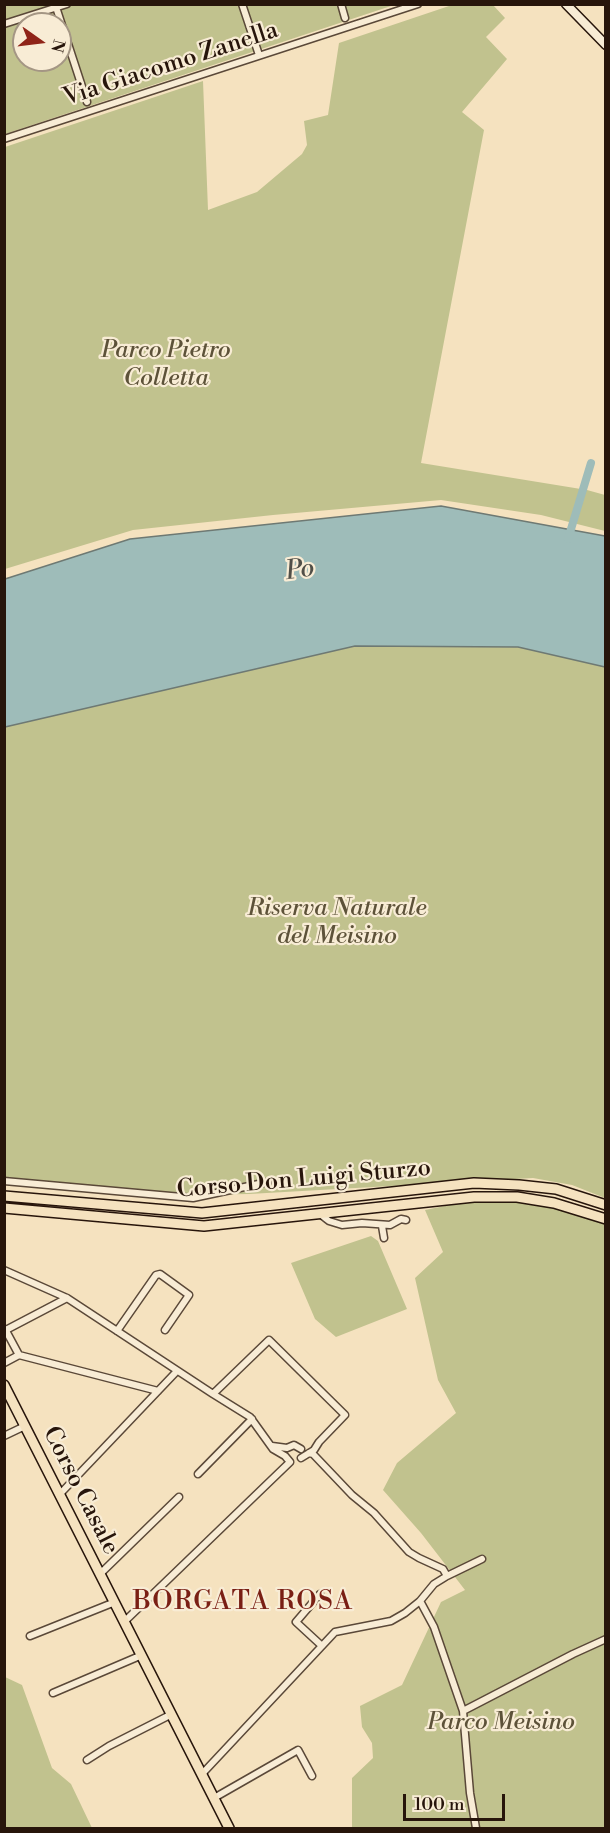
<!DOCTYPE html>
<style>
body{margin:0}
#map{position:relative;width:610px;height:1833px;overflow:hidden;background:#f5e2bf;font-family:"Libre Bodoni",serif}
canvas{display:block}
.frame{position:absolute;inset:0;border:6px solid #27150b;pointer-events:none}
.north{position:absolute;left:12px;top:12px;width:60px;height:60px;box-sizing:border-box;background:#f8ecd5;border:2px solid #a49684;border-radius:50%;rotate:104deg;font-size:16px;font-weight:700;line-height:24px;text-align:center;color:#27150b}
.north::after{content:'';display:block;margin:auto;width:21px;height:27px;background:#8f2418;clip-path:polygon(50% 0,100% 100%,50% 72%,0 100%)}
.scale{position:absolute;left:403px;top:1794px;width:102px;height:27px;box-sizing:border-box;border:3px solid #27150b;border-top:0;padding-left:8px;font-size:18px;line-height:21px;white-space:nowrap;color:#27150b;-webkit-text-stroke:4px #f8ecd5;paint-order:stroke}
</style>
<div id="map">
<canvas width="610" height="1833"></canvas>
<div class="frame"></div>
<div class="north">N</div>
<div class="scale">100 m</div>
</div>
<script>
const context = document.querySelector('canvas').getContext('2d');
context.lineJoin = 'round';
function paint(path, color) { context.fillStyle = color; context.fill(path, 'evenodd'); }
const toPath = rows => new Path2D(rows.map(r => 'M' + r).join(''));
function trace(path, color, width, dash) { context.strokeStyle = color; context.lineWidth = width; context.lineCap = dash ? 'butt' : 'round'; context.setLineDash(dash || []); context.stroke(path); }
function write(font, color, halo, rows, align = 'center') {
  context.font = font + ' "Libre Bodoni",serif'; context.lineWidth = 4.5; context.setLineDash([]); context.textBaseline = 'middle'; context.strokeStyle = halo; context.fillStyle = color; for (const [text, x, y, turn = 0] of rows) {
    context.save(); context.translate(x, y); context.rotate((+turn || 0) * Math.PI / 180); context.textAlign = isNaN(turn) ? turn : align; if (halo) context.strokeText(text, 0, 0); context.fillText(text, 0, 0); context.restore();
  }
}
paint(toPath([
 [4,5,394,5,5,134],
 [24,24,60,24,60,60,24,60],
 [452,5,493,5,505,18,486,37,507,59,462,112,484,130,421,463,587,490,605,495,605,531,541,515,441,500,273,515,133,530,5,569,5,147,203,81,208,210,257,192,302,154,307,145,304,121,328,115,339,43],
 [355,646,518,647,605,667,605,1198,572,1185,533,1178,249,1194,190,1195,5,1184,4,727],
 [496,1201,530,1203,562,1209,606,1223,605,1828,352,1828,352,1778,373,1758,372,1743,362,1727,360,1706,402,1685,441,1602,465,1590,421,1533,383,1490,397,1463,456,1413,438,1380,415,1278,443,1252,425,1210,460,1203],
 [371,1236,378,1241,407,1309,336,1337,315,1319,291,1263],
 [5,1677,22,1685,52,1768,71,1784,92,1828,5,1828]
]), '#c1c28e');
const water = toPath([
 [441,506,605,536,605,667,518,647,355,646,5,727,5,579,130,539,441,506]
]);
paint(water, '#9ebcb9');
trace(water, '#6e7973', 1.5);
trace(toPath([
 [568,539,591,463]
]), '#9ebcb9', 8);
const street = toPath([
 [55,4,87,102],
 [242,4,259,55],
 [341,4,345,18],
 [4,24,67,4],
 [4,139,418,4],
 [4,1181,193,1198,268,1182],
 [320,1214,329,1221,342,1225,362,1223,390,1225,401,1219,406,1220],
 [382,1226,384,1238],
 [4,1270,67,1298,213,1394,250,1417,273,1449,285,1456,290,1462],
 [5,1329,19,1355],
 [4,1331,67,1298],
 [117,1331,156,1275,160,1274,189,1295,165,1330],
 [19,1355,158,1391],
 [4,1363,19,1355],
 [213,1394,269,1340,345,1415,319,1442,314,1450,301,1458],
 [4,1436,25,1426],
 [272,1446,287,1448,294,1445,301,1449],
 [198,1474,252,1419],
 [59,1495,177,1371],
 [100,1574,179,1497],
 [447,1576,482,1559],
 [320,1594,296,1622,322,1646],
 [420,1601,434,1627,463,1711,470,1793,476,1828],
 [125,1621,290,1462],
 [30,1636,115,1602],
 [53,1693,142,1655],
 [463,1711,573,1654,606,1639],
 [87,1760,109,1746,172,1714],
 [202,1774,335,1632,391,1621,405,1613,420,1601,434,1584,447,1576,443,1569,419,1558,409,1552,374,1513,352,1495,313,1454,309,1453],
 [214,1798,298,1750,312,1776]
]);
const secondary = toPath([
 [566,4,606,45]
]);
const primary = toPath([
 [4,1196,202,1213,474,1183,519,1185,556,1189,606,1205],
 [4,1208,204,1226,474,1197,517,1197,554,1203,606,1219],
 [4,1385,229,1828]
]);
trace(street, '#5a4838', 9);
trace(secondary, '#27150b', 11);
trace(primary, '#27150b', 12);
trace(street, '#f8ecd5', 6);
trace(secondary, '#f8ecd5', 8);
trace(primary, '#f5e2bf', 9);
write('24px', '#27150b', '#f8ecd5', [
 ["Via Giacomo Zanella",171,65,-18],
 ["Corso Don Luigi Sturzo",304,1180,-5],
 ["Corso Casale",80,1491,63]
]);
write('italic 24px', '#5d5239', '#f8ecd5', [
 ["Parco Pietro",166,351],
 ["Colletta",166,379],
 ["Riserva Naturale",337,909],
 ["del Meisino",337,937],
 ["Parco Meisino",501,1723]
]);
write('italic 26px', '#514f48', '#f8ecd5', [
 ["Po",300,571,-8]
]);
context.letterSpacing = '1.5px';
write('26px', '#7a1f14', '#f8ecd5', [
 ["BORGATA ROSA",243,1603]
]);
context.letterSpacing = '0px';
</script>
